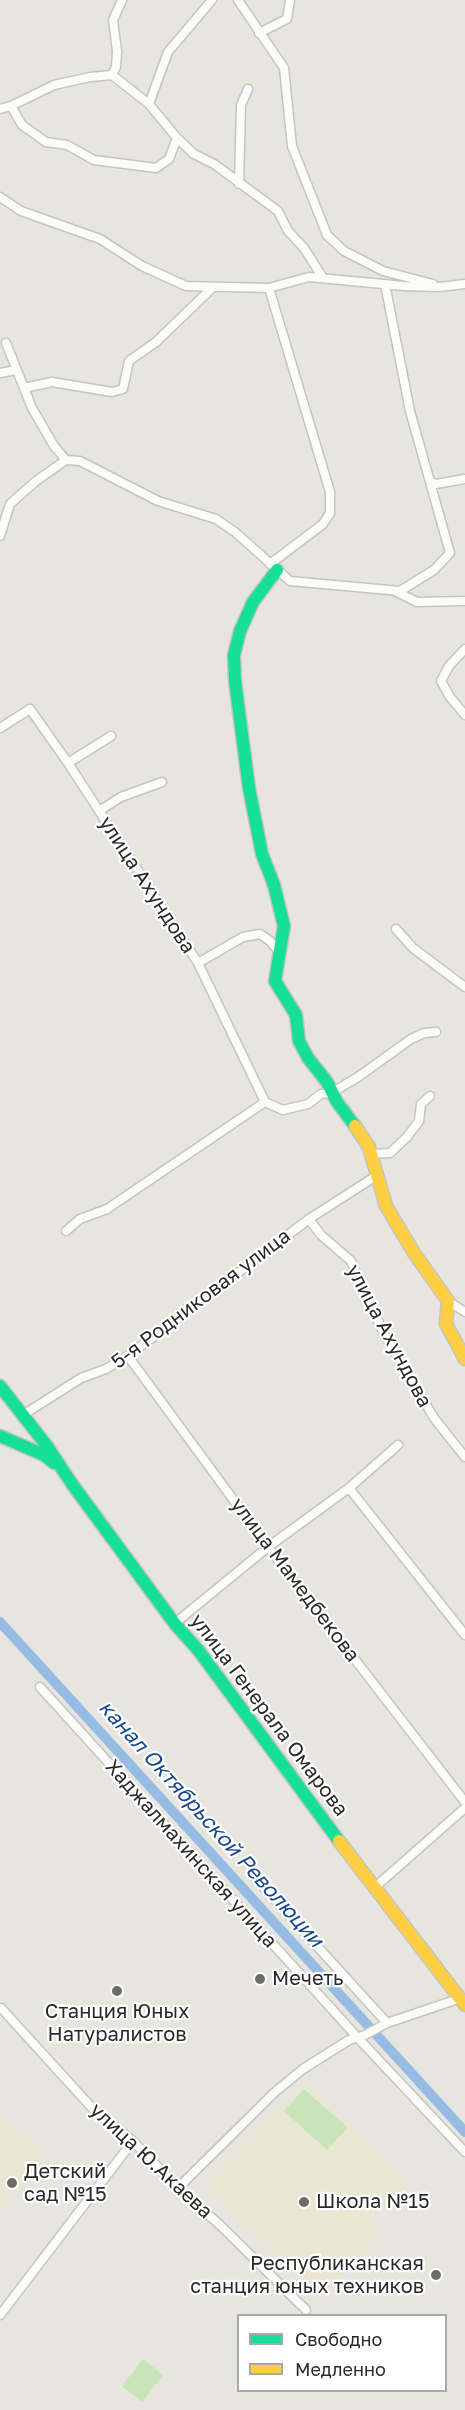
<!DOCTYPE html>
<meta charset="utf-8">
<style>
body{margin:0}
#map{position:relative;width:465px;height:2410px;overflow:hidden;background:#e6e5de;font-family:"Golos Text",sans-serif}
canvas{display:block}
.legend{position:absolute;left:237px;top:2314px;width:210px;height:78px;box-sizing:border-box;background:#fff;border:2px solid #a9a9a9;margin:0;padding:8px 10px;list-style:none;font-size:18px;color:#292929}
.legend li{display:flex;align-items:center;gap:12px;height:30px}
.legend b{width:30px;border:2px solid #a9a9a9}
</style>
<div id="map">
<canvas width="465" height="2410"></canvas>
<ul class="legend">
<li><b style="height:8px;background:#16e098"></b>Свободно</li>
<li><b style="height:8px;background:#ffcf43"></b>Медленно</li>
</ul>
</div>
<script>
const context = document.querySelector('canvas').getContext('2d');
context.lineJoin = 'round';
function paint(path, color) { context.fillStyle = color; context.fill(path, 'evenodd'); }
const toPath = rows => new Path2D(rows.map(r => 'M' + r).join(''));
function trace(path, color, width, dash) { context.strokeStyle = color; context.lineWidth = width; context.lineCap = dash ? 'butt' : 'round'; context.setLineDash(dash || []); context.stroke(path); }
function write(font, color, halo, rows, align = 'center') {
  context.font = font + ' "Golos Text",sans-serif'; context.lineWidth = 4.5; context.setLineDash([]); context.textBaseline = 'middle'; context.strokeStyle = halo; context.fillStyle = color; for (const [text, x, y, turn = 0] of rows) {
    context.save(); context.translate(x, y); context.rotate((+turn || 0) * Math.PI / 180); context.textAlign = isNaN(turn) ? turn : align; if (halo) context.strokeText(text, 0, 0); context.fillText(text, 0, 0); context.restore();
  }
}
paint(toPath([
 [305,2083,406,2180,369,2218,384,2232,322,2296,206,2185],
 [0,2115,48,2151,0,2215]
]), '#e9e7d4');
paint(toPath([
 [304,2089,348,2128,327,2150,284,2111],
 [143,2359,163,2375,142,2402,122,2386]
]), '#c8e4b8');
trace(toPath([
 [0,1622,465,2132]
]), '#97bce4', 10);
const street = toPath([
 [238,0,284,68,292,146,327,235,344,251,383,271,433,284],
 [259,33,287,19,290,0],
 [112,75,149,104,177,138,194,154,214,164,278,211,288,231,304,248,323,278],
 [149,104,168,52,212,0],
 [11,106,22,125,46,142,67,145,94,160,156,168,169,159,177,138],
 [0,109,11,106,54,85,90,77,112,75,116,67,117,51,113,20,122,0],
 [239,184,241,105,248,89],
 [0,197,21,211,100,239,142,266,186,286,269,288,309,277,404,286,439,287,465,284],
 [269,288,330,492,330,513,323,524,270,564],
 [6,343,32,408,54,446,66,460,80,461,158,501,216,519,235,532,290,581,400,591,434,570,450,553,410,411,385,284],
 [0,373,16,370],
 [24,388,52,382,112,392,123,389,129,361,156,342,212,288],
 [430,482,436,484,465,479],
 [0,536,10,504,36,481,66,460],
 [395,591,417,602,465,601],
 [465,649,449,666,441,681,450,697,465,715],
 [0,728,30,709,68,763,198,963,265,1102],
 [68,763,111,736],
 [99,811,121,797,162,782],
 [396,929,413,948,465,987],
 [198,963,243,937,260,934,270,941,280,953],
 [265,1102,283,1110,308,1104,321,1094,331,1093,358,1077,411,1039,424,1033,436,1032],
 [371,1154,390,1153,407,1137,419,1121,421,1104,430,1096],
 [309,1219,321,1235,351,1261,384,1334,434,1418,465,1457],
 [66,1231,80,1219,107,1209,265,1102],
 [448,1301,465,1312],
 [128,1356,268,1547,465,1802],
 [23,1415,81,1378,106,1369,128,1356,309,1219,376,1176],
 [349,1488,465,1635],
 [174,1624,268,1547,349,1488,398,1445],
 [40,1687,358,2038,465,2152],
 [255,1878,387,2023],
 [374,1888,465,1808],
 [1,2008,93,2109,133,2141,178,2188,220,2225,306,2310],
 [178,2188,275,2092,303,2069,349,2040,365,2035,387,2023,458,1999],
 [0,2315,133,2141]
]);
const fast = toPath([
 [277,570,253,602,240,631,234,655,235,681,249,788,262,854,274,885,284,926,275,981,296,1015,299,1041,308,1058,327,1082,337,1102,355,1126],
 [0,1386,47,1446,72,1484,175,1624,199,1651,339,1841],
 [0,1436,44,1455,54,1463]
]);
const slow = toPath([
 [355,1126,369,1147,386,1206,414,1253,448,1301,446,1324,465,1359],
 [339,1841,465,2005]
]);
trace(street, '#c5c4c4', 11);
trace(fast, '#c5c4c4', 15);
trace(slow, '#c5c4c4', 15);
trace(street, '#fbfbfa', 8);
trace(fast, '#16e098', 12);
trace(slow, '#ffcf43', 12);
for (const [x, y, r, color] of [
 [260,1979,6,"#6b6b68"],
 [117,1991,6,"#6b6b68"],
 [12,2183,6,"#6b6b68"],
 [304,2202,6,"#6b6b68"],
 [436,2275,6,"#6b6b68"]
]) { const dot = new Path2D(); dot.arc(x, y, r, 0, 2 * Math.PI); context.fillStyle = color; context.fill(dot); trace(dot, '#fff', 2); }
write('20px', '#292929', '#fff', [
 ["улица Ахундова",147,885,57],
 ["5-я Родниковая улица",201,1299,-37],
 ["улица Ахундова",389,1336,62],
 ["улица Мамедбекова",295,1580,53],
 ["улица Генерала Омарова",269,1715,53],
 ["Хаджалмахинская улица",191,1854,48],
 ["улица Ю.Акаева",151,2161,43]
]);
write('20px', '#292929', '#fff', [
 ["Мечеть",272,1979],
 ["Станция Юных",117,2012,"center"],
 ["Натуралистов",117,2035,"center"],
 ["Детский",24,2172],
 ["сад №15",24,2195],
 ["Школа №15",316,2202],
 ["Республиканская",424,2264,"right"],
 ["станция юных техников",424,2287,"right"]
], 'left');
write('italic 21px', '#16468f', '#fff', [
 ["канал Октябрьской Революции",211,1824,48]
]);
</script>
